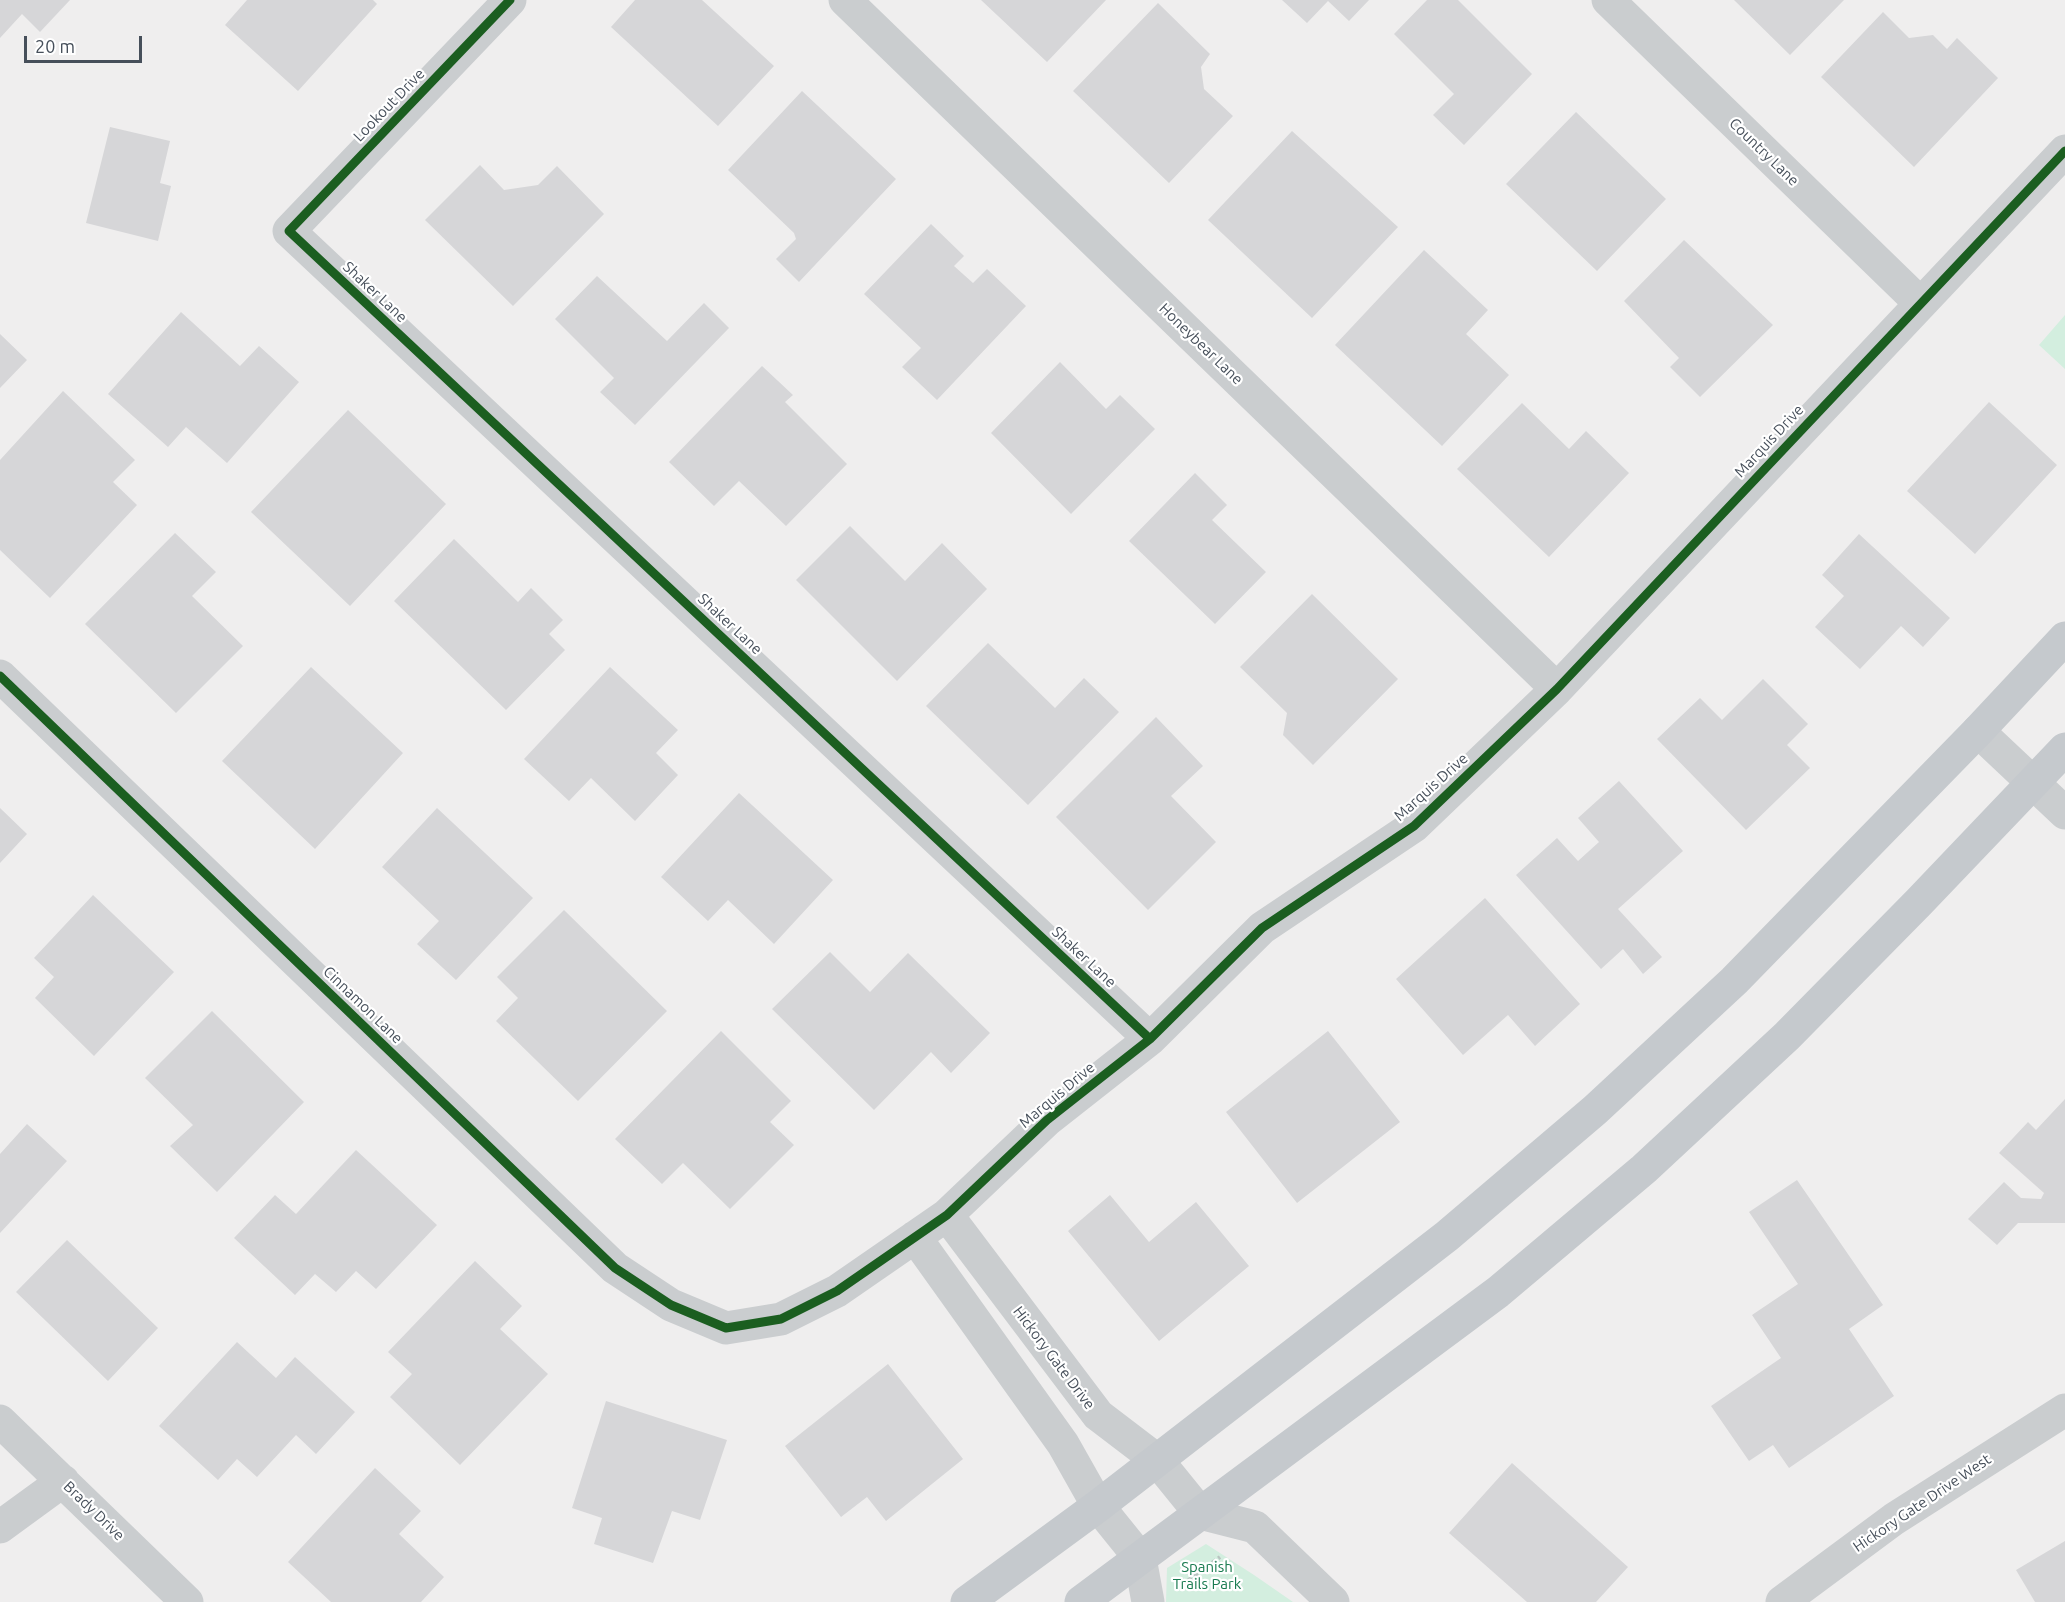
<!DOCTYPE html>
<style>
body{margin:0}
#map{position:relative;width:2065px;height:1602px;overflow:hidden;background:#efeeee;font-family:Ubuntu,sans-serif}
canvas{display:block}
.scale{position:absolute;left:24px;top:36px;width:118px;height:27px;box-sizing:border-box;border:3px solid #464f5a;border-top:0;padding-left:8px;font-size:18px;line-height:21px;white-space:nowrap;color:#464f5a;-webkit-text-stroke:4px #fff;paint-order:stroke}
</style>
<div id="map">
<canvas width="2065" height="1602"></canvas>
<div class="scale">20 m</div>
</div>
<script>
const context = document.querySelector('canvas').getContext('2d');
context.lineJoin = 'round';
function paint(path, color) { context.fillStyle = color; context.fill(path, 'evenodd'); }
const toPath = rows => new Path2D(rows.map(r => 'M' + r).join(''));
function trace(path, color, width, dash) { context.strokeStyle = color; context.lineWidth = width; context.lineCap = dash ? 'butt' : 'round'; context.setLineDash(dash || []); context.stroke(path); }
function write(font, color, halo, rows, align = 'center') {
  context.font = font + ' Ubuntu,sans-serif'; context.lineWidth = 4.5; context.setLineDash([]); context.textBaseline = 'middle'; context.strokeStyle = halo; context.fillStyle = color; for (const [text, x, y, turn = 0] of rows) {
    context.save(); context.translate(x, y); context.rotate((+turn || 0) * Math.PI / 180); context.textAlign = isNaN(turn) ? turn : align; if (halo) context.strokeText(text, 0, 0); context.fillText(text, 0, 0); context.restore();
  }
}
paint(toPath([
 [2065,315,2065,369,2039,345],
 [1206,1544,1254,1575,1293,1602,1166,1602,1167,1568]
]), '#d3eedf');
paint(toPath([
 [0,0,70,0,40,32,22,14,0,38],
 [247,0,373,0,377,4,298,91,225,25],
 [635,0,702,0,774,66,718,126,611,27],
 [981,0,1106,0,1047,62],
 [1282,0,1369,0,1349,21,1328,1,1307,23],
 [1427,0,1458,0,1532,74,1464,145,1433,115,1454,94,1394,34],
 [1734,0,1844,0,1790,55],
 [1158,3,1210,54,1201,67,1204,89,1233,116,1169,183,1073,91],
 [1883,12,1909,38,1933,35,1947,49,1957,38,1998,78,1914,167,1821,77],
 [802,91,896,179,799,282,776,259,796,239,794,233,728,170],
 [1576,112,1666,199,1597,271,1506,184],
 [110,127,170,141,160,183,171,186,158,241,86,223],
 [1292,131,1398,227,1312,318,1208,220],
 [480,165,504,190,538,185,557,166,604,214,513,306,425,220],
 [931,224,964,256,954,266,973,283,987,269,1026,306,937,400,902,367,921,348,864,294],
 [1684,240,1773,325,1700,397,1670,367,1679,358,1624,301],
 [1424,250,1488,310,1466,334,1509,375,1442,446,1335,345],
 [597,276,667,341,704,303,729,328,635,425,600,392,614,378,555,319],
 [181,312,240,366,259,346,299,382,227,463,186,427,168,447,108,394],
 [0,334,27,360,0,388],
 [1060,362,1106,409,1120,395,1155,429,1071,514,991,433],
 [762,366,793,395,785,402,847,464,786,526,739,481,714,506,669,462],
 [63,391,135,460,113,482,137,505,50,598,0,550,0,460],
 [1989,402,2057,465,1975,554,1907,491],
 [1522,403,1569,449,1586,431,1629,473,1549,557,1457,469],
 [348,410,446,504,350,606,251,512],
 [1195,473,1227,505,1212,520,1266,572,1215,624,1129,541],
 [850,526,905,581,942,543,987,589,897,681,796,580],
 [175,533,216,572,192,596,243,646,176,713,85,624],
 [1859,534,1950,618,1923,647,1901,626,1860,669,1815,627,1844,596,1822,575],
 [454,539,518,602,531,588,563,620,549,634,565,650,506,710,394,601],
 [1312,594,1398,679,1313,765,1283,735,1287,713,1240,667],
 [988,643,1055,708,1084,678,1119,712,1028,805,926,706],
 [311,667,403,753,315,849,222,761],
 [610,667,678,730,656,753,678,775,635,821,591,778,569,801,524,759],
 [1763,679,1808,724,1787,745,1810,768,1746,830,1657,739,1700,698,1722,720],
 [1156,717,1203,766,1171,796,1216,842,1148,910,1056,817],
 [1619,781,1683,851,1618,909,1662,957,1643,974,1623,949,1601,969,1516,875,1557,838,1578,861,1599,842,1578,818],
 [739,793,833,880,774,944,728,900,708,921,661,877],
 [0,808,27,834,0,863],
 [437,808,533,898,456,980,417,944,439,921,382,867],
 [93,895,174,972,94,1056,35,998,54,977,34,958],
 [1485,898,1580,1004,1535,1046,1508,1015,1463,1055,1396,979],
 [564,910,667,1011,578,1101,496,1021,518,998,497,977],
 [830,952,870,992,908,953,990,1033,951,1073,931,1052,874,1110,772,1009],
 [212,1011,304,1102,217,1192,170,1146,193,1125,145,1078],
 [721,1031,791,1101,770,1122,794,1145,730,1209,683,1163,662,1184,615,1139],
 [1328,1031,1400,1122,1297,1203,1226,1112],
 [2065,1099,2065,1223,2018,1223,1997,1245,1968,1219,2004,1182,2021,1198,2041,1199,2044,1193,1999,1153,2028,1122,2036,1130],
 [27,1124,67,1161,0,1233,0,1154],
 [356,1150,437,1225,376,1289,356,1271,336,1292,315,1274,295,1295,234,1238,275,1195,296,1214],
 [1797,1180,1883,1305,1849,1329,1894,1396,1789,1468,1773,1445,1749,1461,1711,1406,1781,1358,1752,1315,1798,1284,1749,1212],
 [1110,1195,1149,1242,1196,1202,1249,1266,1159,1341,1068,1231],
 [67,1240,158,1328,108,1381,16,1292],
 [475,1261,522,1306,500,1329,548,1374,460,1465,390,1397,412,1374,388,1352],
 [237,1342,276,1378,295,1357,355,1412,316,1454,296,1435,257,1477,237,1459,218,1480,159,1426],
 [888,1364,963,1459,886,1521,867,1497,841,1517,785,1446],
 [606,1401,727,1440,700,1520,672,1511,653,1563,594,1544,602,1518,572,1508],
 [1512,1463,1628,1567,1596,1602,1527,1602,1449,1533],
 [375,1468,421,1511,399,1534,444,1577,421,1602,331,1602,288,1562],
 [2065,1541,2065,1602,2035,1602,2016,1570]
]), '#d6d6d8');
trace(toPath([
 [1182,1585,1220,1557]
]), '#b8c4c0', 4, [4.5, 3]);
trace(toPath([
 [510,0,289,231,1150,1039],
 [845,0,1557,689],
 [1608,0,1920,303],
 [0,676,615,1268,671,1305,726,1328,781,1319,837,1291,947,1215,1047,1120,1150,1039,1262,928,1414,826,1557,689,2065,151],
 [1978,731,2065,813],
 [947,1215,1098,1415,1157,1460,1200,1513,1255,1527,1333,1602],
 [915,1237,1063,1444,1098,1506,1140,1558,1148,1602],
 [0,1421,187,1602],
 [0,1527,63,1481],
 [1782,1602,1894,1519,2065,1410]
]), '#cacdcf', 33);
trace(toPath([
 [967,1602,1098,1506,1447,1236,1595,1110,1734,981,1978,731,2065,638],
 [1081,1602,1498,1292,1644,1169,1787,1036,1919,902,2065,749]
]), '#c5c9cd', 33);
trace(toPath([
 [510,0,289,231,1150,1039],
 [0,676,615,1268,671,1305,726,1328,781,1319,837,1291,947,1215,1047,1120,1150,1039,1262,928,1414,826,1557,689,2065,151]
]), '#1b5e20', 9);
write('15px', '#464f5a', '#fff', [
 ["Lookout Drive",389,105,-46],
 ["Country Lane",1764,152,44],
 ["Shaker Lane",375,292,43],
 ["Honeybear Lane",1201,344,44],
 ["Marquis Drive",1769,441,-47],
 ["Shaker Lane",730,624,43],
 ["Marquis Drive",1431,787,-42],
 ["Shaker Lane",1084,957,43],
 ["Cinnamon Lane",363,1005,44],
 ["Marquis Drive",1057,1095,-40],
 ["Hickory Gate Drive",1054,1358,53],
 ["Hickory Gate Drive West",1922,1503,-34],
 ["Brady Drive",94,1511,44]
]);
write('15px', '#187a4f', '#fff', [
 ["Spanish",1207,1567],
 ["Trails Park",1207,1584]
]);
</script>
